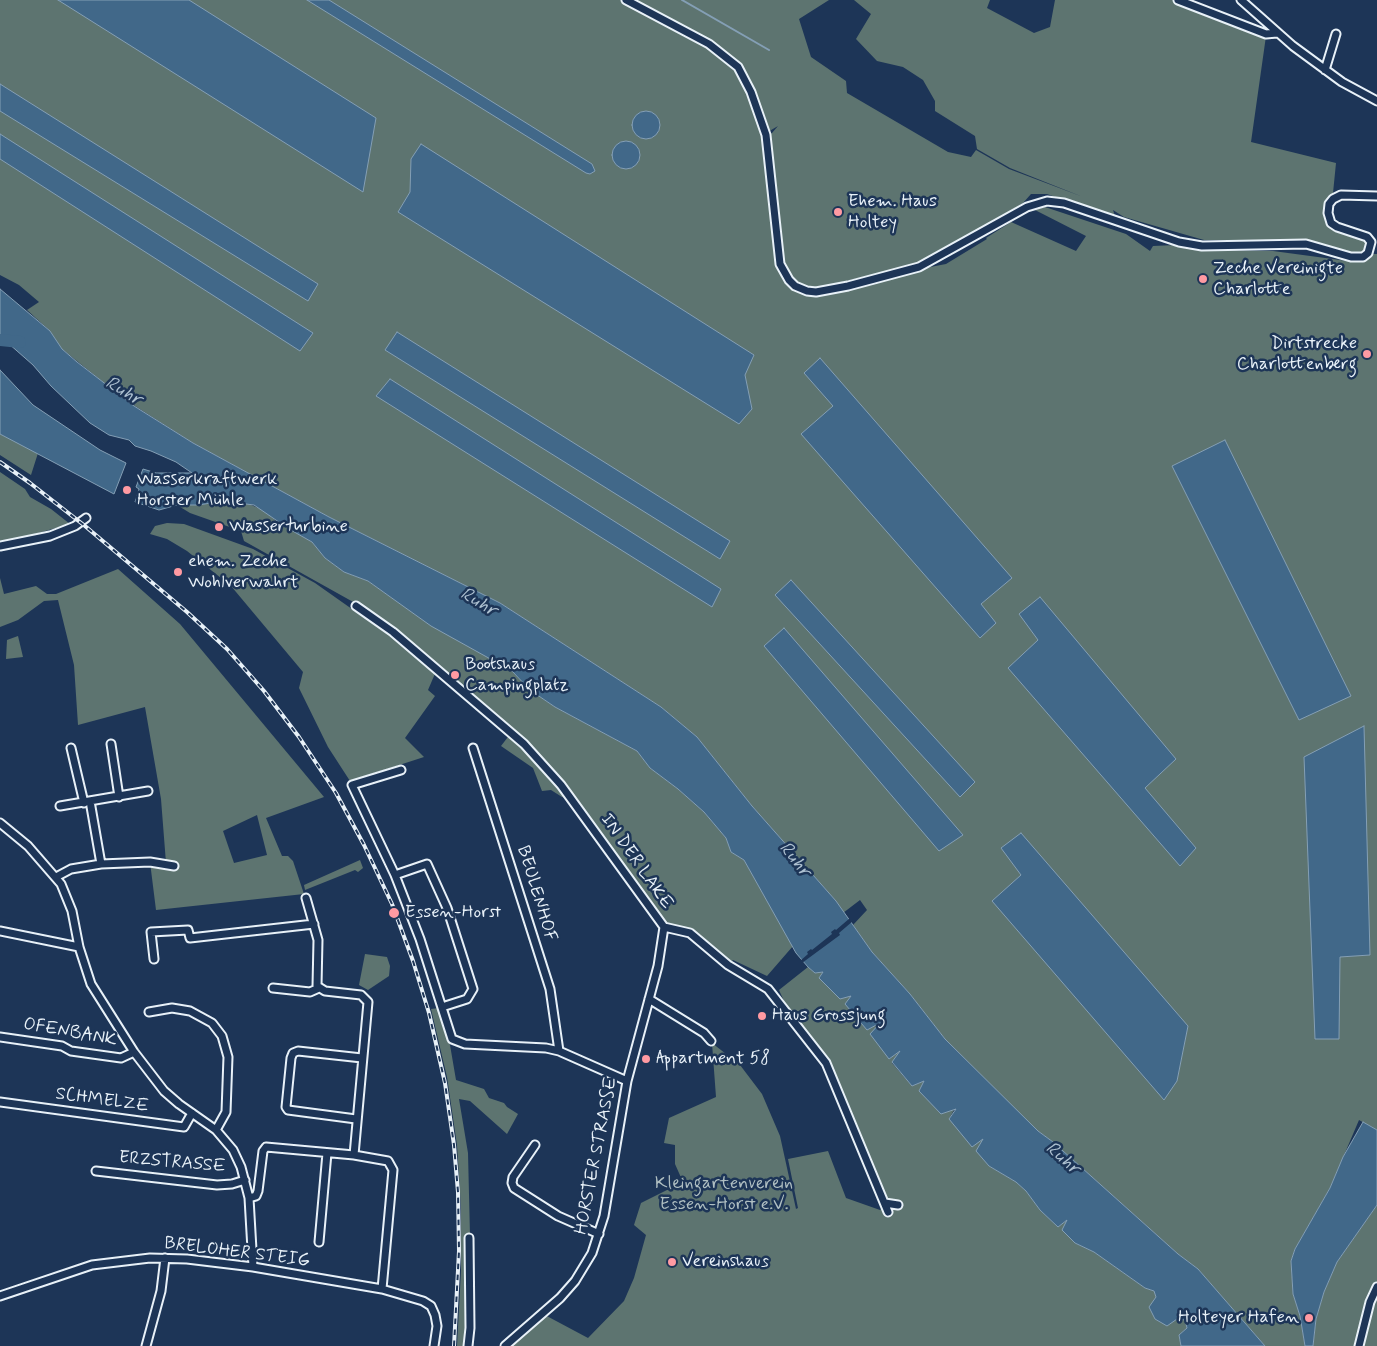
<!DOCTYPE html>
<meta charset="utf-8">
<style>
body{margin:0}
canvas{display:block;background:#1d3557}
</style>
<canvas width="1377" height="1346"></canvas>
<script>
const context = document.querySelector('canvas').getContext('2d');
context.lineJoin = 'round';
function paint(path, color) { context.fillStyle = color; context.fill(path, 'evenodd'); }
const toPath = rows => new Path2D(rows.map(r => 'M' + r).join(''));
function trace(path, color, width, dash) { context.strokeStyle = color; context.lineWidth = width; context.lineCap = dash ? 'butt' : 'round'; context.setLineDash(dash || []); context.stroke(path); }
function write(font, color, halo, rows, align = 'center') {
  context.font = font + ' Mynerve,sans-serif'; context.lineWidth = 5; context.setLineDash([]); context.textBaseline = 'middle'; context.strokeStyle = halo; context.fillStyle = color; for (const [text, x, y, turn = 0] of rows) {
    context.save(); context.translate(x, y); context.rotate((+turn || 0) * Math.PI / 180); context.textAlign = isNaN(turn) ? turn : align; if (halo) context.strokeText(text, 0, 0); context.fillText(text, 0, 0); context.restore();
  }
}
paint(toPath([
 [0,0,622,0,707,46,731,62,744,81,764,135,778,265,786,282,809,294,819,295,849,289,920,269,946,264,987,239,986,238,1011,222,1076,251,1086,236,1035,210,1045,207,1126,234,1150,251,1153,246,1176,245,1204,250,1273,251,1355,262,1370,254,1377,254,1377,1130,1359,1120,1330,1188,1295,1249,1291,1261,1293,1294,1300,1316,1305,1346,1265,1346,1198,1269,1178,1254,1053,1142,1038,1131,1012,1106,945,1039,910,994,872,952,853,925,867,910,860,900,843,913,836,901,752,806,697,737,661,707,500,603,329,517,193,443,124,399,62,349,50,331,27,310,39,302,19,285,0,275],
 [631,0,829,0,799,19,811,57,846,81,847,93,948,152,971,157,976,150,1009,169,1083,197,1010,168,977,149,975,136,935,111,935,101,923,80,903,67,877,61,856,39,871,14,854,0,990,0,987,8,1034,33,1050,27,1055,0,1176,0,1266,36,1251,142,1336,163,1330,223,1365,238,1369,245,1359,255,1355,256,1306,243,1272,240,1204,240,1124,217,1113,210,1116,219,1047,194,1031,194,1023,203,979,230,915,264,814,289,803,287,791,279,782,264,766,136,772,133,778,126,766,133,734,59,725,51],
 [0,434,38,453,31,475,0,455],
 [0,472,25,489,30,497,51,509,70,524,17,539,0,541],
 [222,501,244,502,263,510,275,520,312,542,325,558,344,572,368,581,425,621,512,671,530,690,555,707,637,751,650,768,678,789,704,812,726,838,731,852,744,860,793,946,767,976,733,960,729,964,691,932,665,926,572,800,562,797,551,790,542,791,533,768,501,746,511,733,394,631,355,603,244,541,241,531,190,513,177,505,199,505],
 [167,523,184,524,253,549,315,583,437,669,428,690,435,696,405,738,424,757,350,781,328,747,299,688,303,672,231,586,187,551,167,539,150,534,155,526],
 [118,569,180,624,324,797,266,818,282,856,288,856,293,861,304,894,156,910,150,862,166,863,161,799,145,707,78,725,74,665,58,600,44,601,18,620,0,627,0,578,4,594,36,586,47,594,56,594],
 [257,815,267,855,234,863,223,831],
 [18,636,23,657,6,659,7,640],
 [360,860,363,868,358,872,355,870,305,890,304,885],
 [365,954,387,957,390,966,389,976,368,990,359,985],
 [808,967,815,973,823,972,819,978,851,996,879,1023,889,1059,900,1051,892,1063,912,1086,924,1081,919,1091,928,1100,955,1108,949,1119,982,1138,989,1166,1016,1182,1026,1191,1040,1210,1058,1227,1067,1220,1075,1243,1094,1252,1145,1288,1155,1291,1156,1297,1177,1319,1185,1320,1187,1328,1179,1335,1181,1346,505,1346,543,1314,588,1338,624,1301,634,1278,646,1235,634,1225,641,1203,683,1182,675,1164,675,1145,664,1143,669,1118,716,1097,712,1043,740,1065,762,1094,780,1136,796,1209,798,1208,788,1159,828,1151,846,1198,880,1210,884,1206,828,1062,789,1012,779,990],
 [439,1008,450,1045,456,1080,484,1089,489,1098,504,1103,507,1107,518,1114,507,1134,470,1101,459,1099,468,1153,470,1236,467,1346,457,1346,461,1271,461,1208,457,1145,447,1077,431,1009],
 [1377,1205,1377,1346,1313,1346,1316,1319,1324,1292,1337,1262]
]), '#5d7470');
const water = toPath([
 [58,0,189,0,376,118,363,192,58,0],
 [307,0,329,0,592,164,595,171,590,174,586,173,307,0],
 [0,84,318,284,308,301,0,111,0,84],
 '632 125a14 14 0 1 1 28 0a14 14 0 1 1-28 0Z',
 [0,134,313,333,300,351,0,159,0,134],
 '612 155a14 14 0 1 1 28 0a14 14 0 1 1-28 0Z',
 [421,144,754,355,745,375,752,409,739,424,398,212,410,192,411,159,421,144],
 [0,289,50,331,62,349,77,362,134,406,193,443,329,517,500,603,661,707,697,737,752,806,836,901,872,952,910,994,945,1039,1038,1131,1053,1142,1178,1254,1198,1269,1265,1346,1181,1346,1179,1335,1187,1328,1185,1320,1177,1319,1167,1326,1155,1319,1149,1307,1156,1297,1154,1291,1145,1288,1094,1252,1075,1243,1062,1230,1067,1220,1058,1227,1040,1210,1026,1191,1016,1182,989,1166,976,1151,983,1139,972,1147,949,1119,956,1109,941,1114,919,1091,924,1081,912,1086,892,1062,900,1051,889,1059,870,1034,880,1023,867,1030,845,1004,851,996,840,999,819,978,823,972,815,973,808,967,796,953,744,860,731,852,726,838,704,812,678,789,650,768,637,751,555,707,530,690,512,671,431,626,368,581,344,572,325,558,312,542,289,529,254,505,222,501,199,505,177,505,159,510,135,502,139,489,136,487,143,469,156,473,192,473,176,462,151,451,135,446,129,440,109,435,90,423,51,386,33,365,0,336,0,289],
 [397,332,730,541,720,559,385,350,397,332],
 [820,358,1012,578,981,604,996,623,980,638,801,434,833,406,804,373,820,358],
 [0,370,33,405,100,450,126,463,114,494,0,434,0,370],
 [390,379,721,589,712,607,376,396,390,379],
 [1225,440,1351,696,1299,720,1172,466,1225,440],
 [791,580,975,782,960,797,775,595,791,580],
 [1040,597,1176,759,1145,788,1196,848,1180,866,1008,668,1038,640,1019,614,1040,597],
 [784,628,963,835,939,851,764,646,784,628],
 [1364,726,1370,955,1340,957,1339,1039,1315,1039,1304,757,1364,726],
 [1021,833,1188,1026,1177,1081,1164,1100,992,901,1021,875,1001,848,1021,833],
 [1363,1122,1377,1130,1377,1205,1337,1262,1324,1292,1316,1319,1313,1346,1305,1346,1300,1316,1293,1294,1291,1261,1295,1249,1330,1188,1343,1157,1363,1122]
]);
paint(water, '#416889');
trace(water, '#849fb5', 1);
paint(toPath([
 [850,918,853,921,839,933,840,935,802,963,800,961,808,954,807,952,811,949,812,950,832,934,831,932,835,929,836,930]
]), '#1d3557');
trace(toPath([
 [682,0,769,50]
]), '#849fb5', 2);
trace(toPath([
 [0,340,20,342]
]), '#416889', 12);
const minor = toPath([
 [626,0,709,44,738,67,751,92,766,135,780,264,789,280,795,286,807,291,816,292,848,286,919,267,1027,207,1047,201,1064,203,1179,242,1202,246,1306,244,1351,257,1363,257,1368,253,1371,242,1367,237,1337,227,1331,223,1328,213,1329,204,1333,199,1341,195,1377,196],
 [1178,0,1266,34,1277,33],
 [1241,0,1293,46,1342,82,1377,101],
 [1325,70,1336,34],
 [0,546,50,536,75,526,86,518],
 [356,606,393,632,524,744,561,785,664,927,690,933,728,965,768,989,826,1063,888,1212],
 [111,744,119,797],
 [71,748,84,803],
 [473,748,550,989,559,1051],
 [401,770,352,785,395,875,420,939,452,1039,465,1044,546,1048,559,1051,627,1081],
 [90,801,101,864],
 [60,806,148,791],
 [0,823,28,846,61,884,72,911,79,947,91,984,134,1052,164,1091,179,1104,216,1130,233,1150,241,1167,249,1198,253,1267],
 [395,875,427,864,447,908,473,989,467,999,442,1007],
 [56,877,71,869,101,864,150,862,174,866],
 [306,898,318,940,317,986,325,991,361,995,368,1002,354,1155],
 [0,931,79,947],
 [154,959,151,932,188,930,190,938,314,924],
 [273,988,310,992,319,988],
 [649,999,704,1033,711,1041],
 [149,1012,172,1008,190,1011,212,1023,222,1036,228,1057,226,1112,216,1130],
 [0,1037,62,1046,71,1051,121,1058,134,1052],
 [0,1102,184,1127,192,1113],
 [356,1119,288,1110,286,1107,291,1058,293,1053,298,1051,362,1058],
 [535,1145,513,1177,512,1183,514,1188,558,1216,599,1234],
 [96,1171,217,1185,232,1184,245,1180],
 [249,1198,256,1196,258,1191,263,1151,266,1147,354,1155,388,1161,393,1170,382,1289],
 [885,1203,898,1205],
 [319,1242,327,1153],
 [0,1296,92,1265,150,1258,187,1259,253,1267,382,1289,423,1301,431,1306,435,1315,437,1326,434,1346],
 [146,1346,161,1291,165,1258],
 [468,1346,470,1328,469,1238],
 [505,1346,560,1298,575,1281,592,1253,604,1216,627,1081,658,966,664,927],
 [1359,1346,1370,1302,1377,1287]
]);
trace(minor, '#e8f1f8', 11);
trace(minor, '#1d3557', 7);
const rail = toPath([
 [0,462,30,483,85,526,187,612,227,649,264,691,299,737,336,793,364,845,392,904,413,961,429,1013,445,1083,454,1145,458,1192,459,1251,454,1346]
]);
trace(rail, '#e8f1f8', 4);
trace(rail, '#1d3557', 2, [5.5]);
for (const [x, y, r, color] of [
 [838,212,5,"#ff9aa2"],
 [1203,279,5,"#ff9aa2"],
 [1367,354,5,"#ff9aa2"],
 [127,490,5,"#ff9aa2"],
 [219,527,5,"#ff9aa2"],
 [178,572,5,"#ff9aa2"],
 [455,675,5,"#ff9aa2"],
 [394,913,6,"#ff9aa2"],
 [762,1016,5,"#ff9aa2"],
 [646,1059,5,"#ff9aa2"],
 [672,1262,5,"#ff9aa2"],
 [1309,1318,5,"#ff9aa2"]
]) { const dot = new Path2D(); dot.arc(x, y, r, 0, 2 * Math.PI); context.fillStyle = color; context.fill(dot); trace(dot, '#1d3557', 2); }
write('18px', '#e8f1f8', '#1d3557', [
 ["Ehem. Haus",848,202],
 ["Holtey",848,223],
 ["Zeche Vereinigte",1213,269],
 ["Charlotte",1213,290],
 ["Dirtstrecke",1357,344,"right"],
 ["Charlottenberg",1357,365,"right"],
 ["Wasserkraftwerk",137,480],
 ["Horster Mühle",137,501],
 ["Wasserturbine",229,527],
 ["ehem. Zeche",188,562],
 ["Wohlverwahrt",188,583],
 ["Bootshaus",465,665],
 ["Campingplatz",465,686],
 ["Essen-Horst",405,913],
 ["Haus Grossjung",772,1016],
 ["Appartment 58",656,1059],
 ["Vereinshaus",682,1262],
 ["Holteyer Hafen",1299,1318,"right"]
], 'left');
write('18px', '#e8f1f8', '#1d3557', [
 ["IN DER LAKE",636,862,55],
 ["BEULENHOF",536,894,73],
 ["OFENBANK",70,1033,10],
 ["SCHMELZE",102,1101,8],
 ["HORSTER STRASSE",597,1156,-79],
 ["ERZSTRASSE",172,1163,5],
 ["BRELOHER STEIG",237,1253,7]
]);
write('18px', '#b0bfc2', '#1d3557', [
 ["Kleingartenverein",724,1184],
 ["Essen-Horst e.V.",724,1205]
]);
write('italic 19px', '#aec1d1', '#1d3557', [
 ["Ruhr",123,392,31],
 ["Ruhr",478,603,31],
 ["Ruhr",794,860,51],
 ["Ruhr",1062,1159,41]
]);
</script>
